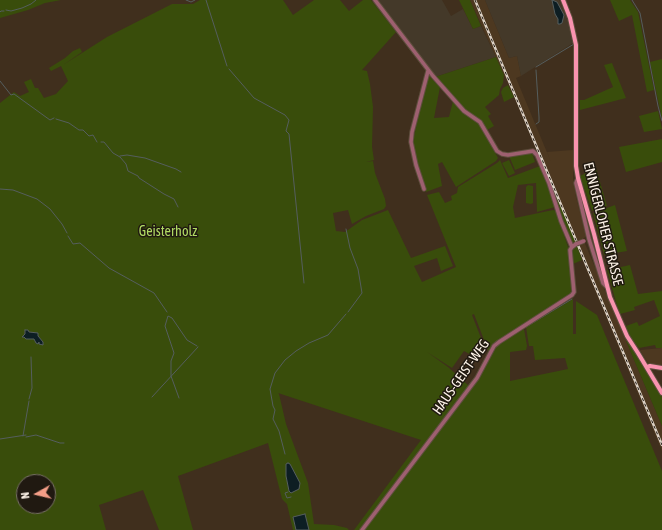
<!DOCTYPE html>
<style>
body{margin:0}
#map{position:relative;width:662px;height:530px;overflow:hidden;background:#402f1d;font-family:"Asap Condensed",sans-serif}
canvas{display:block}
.north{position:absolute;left:16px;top:474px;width:40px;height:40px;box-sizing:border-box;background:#201911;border:1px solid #787067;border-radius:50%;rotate:262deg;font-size:11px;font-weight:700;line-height:16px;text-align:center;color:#fdf3e8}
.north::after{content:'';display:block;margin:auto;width:14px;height:18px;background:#f49e87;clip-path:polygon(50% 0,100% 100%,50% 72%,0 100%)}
</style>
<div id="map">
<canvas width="662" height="530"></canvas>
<div class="north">N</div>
</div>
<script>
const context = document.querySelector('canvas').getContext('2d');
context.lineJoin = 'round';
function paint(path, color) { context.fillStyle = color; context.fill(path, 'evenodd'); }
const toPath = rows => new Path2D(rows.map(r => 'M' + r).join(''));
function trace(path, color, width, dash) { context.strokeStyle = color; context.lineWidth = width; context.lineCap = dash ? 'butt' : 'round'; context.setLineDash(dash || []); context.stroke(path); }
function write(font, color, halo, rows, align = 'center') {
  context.font = font + ' "Asap Condensed",sans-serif'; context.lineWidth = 3; context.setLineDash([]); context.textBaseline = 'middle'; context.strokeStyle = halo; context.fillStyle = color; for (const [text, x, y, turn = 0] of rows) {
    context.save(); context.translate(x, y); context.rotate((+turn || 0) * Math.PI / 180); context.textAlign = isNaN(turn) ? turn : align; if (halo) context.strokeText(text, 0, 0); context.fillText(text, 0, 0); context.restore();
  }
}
paint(toPath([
 [470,0,485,0,509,58,517,56,521,76,516,78,551,162,547,152,573,150,573,178,576,197,586,236,583,239,662,426,662,451,517,103],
 [662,348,662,366,648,363,640,350]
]), '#4d3820');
paint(toPath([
 [377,0,442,0,451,16,463,9,473,29,481,26,496,57,435,77],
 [485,0,559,0,567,17,573,43,521,76,517,56,509,58]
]), '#443929');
paint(toPath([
 [0,0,61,0,45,3,28,10,0,18],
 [200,0,283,0,293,15,314,0,340,0,349,11,363,0,371,0,396,32,362,70,367,71,370,84,373,107,372,147,374,160,366,162,373,161,375,173,385,199,386,206,384,209,366,216,352,224,348,210,333,213,336,231,345,232,362,220,388,210,411,258,445,246,453,266,441,271,437,258,414,266,422,282,456,267,427,195,439,192,445,203,452,200,451,196,457,193,458,187,497,163,500,160,508,178,540,166,555,207,537,212,536,183,518,185,513,207,515,218,553,210,556,211,568,247,572,292,571,296,523,326,489,351,488,350,474,314,472,315,483,343,473,356,464,351,452,368,427,352,448,367,469,386,361,530,354,530,421,440,278,393,279,394,286,424,308,483,314,524,334,525,347,528,349,530,309,530,305,514,293,517,296,530,293,530,287,504,282,499,268,443,178,476,193,530,159,530,143,490,99,505,106,530,0,530,0,103,14,92,20,96,29,92,24,82,31,79,35,88,38,88,44,98,56,94,68,81,61,66,51,71,49,68,65,58,73,51,80,48,82,52,63,65,107,37,172,4,193,4],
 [25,331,28,331,36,334,43,342,41,345,39,342,38,344,34,339,26,338,24,337],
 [24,482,48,482,48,506,24,506],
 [459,0,470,0,481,26,473,29],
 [610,0,630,0,638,12,654,90,647,92,632,15,619,21],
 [496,57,504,75,503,83,500,89,499,95,485,107,491,114,488,116,494,126,487,130,481,120,465,110,435,77],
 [662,59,662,119,650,62],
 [612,63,626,98,580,110,580,100,584,100,613,87,604,65],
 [427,74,440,87,434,118,449,117,453,101,479,122,498,158,496,161,456,187,442,162,438,164,442,186,426,192,417,164,413,142],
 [508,85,514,97,504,102,501,92,503,88],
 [658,111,662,129,644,132,639,116],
 [662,139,662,162,626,172,619,147],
 [532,153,535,162,515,170,509,156],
 [509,160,515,173,509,176,502,163],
 [596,168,607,206,592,211,580,176],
 [528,185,533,186,533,203,531,204,526,203,526,187],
 [553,191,554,191,576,242,571,243,570,241],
 [615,205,627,251,604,255,593,213],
 [577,246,582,260,573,264,572,251],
 [630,265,638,294,662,291,662,348,656,348,655,345,639,348,631,338,626,326,637,322,639,326,660,316,654,300,634,307,635,310,620,314,616,302,607,270],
 [573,299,573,334,576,334,576,301,597,315,662,471,662,530,363,530,472,386,482,372,496,348,500,343,524,329,527,346,526,350,510,352,510,381,568,369,565,358,535,360,533,346,529,346,526,327],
 [626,341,628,341,639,357,662,397,662,426]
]), '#394d0b');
const water = toPath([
 [552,0,557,2,564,15,562,23,560,24,558,24,558,19,555,14,552,0],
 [25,330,28,330,29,332,38,333,38,336,43,342,43,345,39,344,39,342,38,344,36,343,34,339,26,339,24,337,22,337,25,334,25,330],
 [288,463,290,464,300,483,299,489,291,493,289,491,286,476,286,464,288,463],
 [305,514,309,530,296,530,293,517,305,514]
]);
paint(water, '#0d1e23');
trace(water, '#555e5e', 1);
trace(toPath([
 [186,0,191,2,195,0],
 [206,0,227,66],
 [632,0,640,13,658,106,662,121],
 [6,10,11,11,22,8,31,4,36,0],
 [0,12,1,11,4,11],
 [574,46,574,50],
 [536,67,574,44,573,42],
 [229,69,254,98,285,115,289,120,286,131,289,134,304,283],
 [0,81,11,95,14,94,50,120,54,118],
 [56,119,69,123,79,130,83,130,89,136,93,135,97,142],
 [536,124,539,122,539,117,536,70],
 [101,142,104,142,113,153,120,157,126,164,128,171,138,176,139,178,164,194,174,199,178,207],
 [120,156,127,155,145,158,176,169,181,172],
 [0,189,13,190,37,199,50,209,62,224,67,233],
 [346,229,350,248,358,269,362,293,348,312],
 [68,236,73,244,80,243,109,268,154,293,167,312],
 [526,327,572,299],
 [152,397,198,347],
 [179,398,171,376,171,361,174,353,165,326,168,316,172,318,187,340,197,346],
 [29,399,32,388,31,357],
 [23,436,29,401],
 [26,437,36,435,60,443,64,443],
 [0,439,26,435],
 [285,454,279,431,273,419,275,410,273,406,270,389,275,373,285,360,296,351,309,343,328,335,346,314],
 [288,492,285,493,287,498,291,497]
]), '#555e5e', 1);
const minor = toPath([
 [375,0,433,76,464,111,480,122,497,151,502,154,508,155,533,151,537,155,549,183,561,221,572,247],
 [578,178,576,183,589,239,603,283,607,287],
 [424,189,416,165,411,142,412,132,428,71],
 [362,530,477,378,494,346,499,342,572,295,574,292,570,250,572,247,576,244]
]);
const major = toPath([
 [563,0,570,18,576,45,576,166,578,178,594,234,610,297,627,336,638,353,662,393],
 [647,367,650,366,662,368]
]);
trace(minor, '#5e4e3d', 5.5);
trace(major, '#5e4e3d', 6);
trace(minor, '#9e6070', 3.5);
trace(major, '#f993af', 4);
const rail = toPath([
 [475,0,662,445]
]);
trace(rail, '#ddd2c6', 2.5);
trace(rail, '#201911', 1, [3]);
const minorBridge = toPath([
 [576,244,584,241]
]);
trace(minorBridge, '#5e4e3d', 5.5, []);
trace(minorBridge, '#9e6070', 3.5);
write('14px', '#fdf3e8', '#201911', [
 ["ENNIGERLOHER STRASSE",603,224,76],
 ["HAUS-GEIST-WEG",461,377,-55]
]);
write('14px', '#b1db64', '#201911', [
 ["Geisterholz",168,232]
]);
</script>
